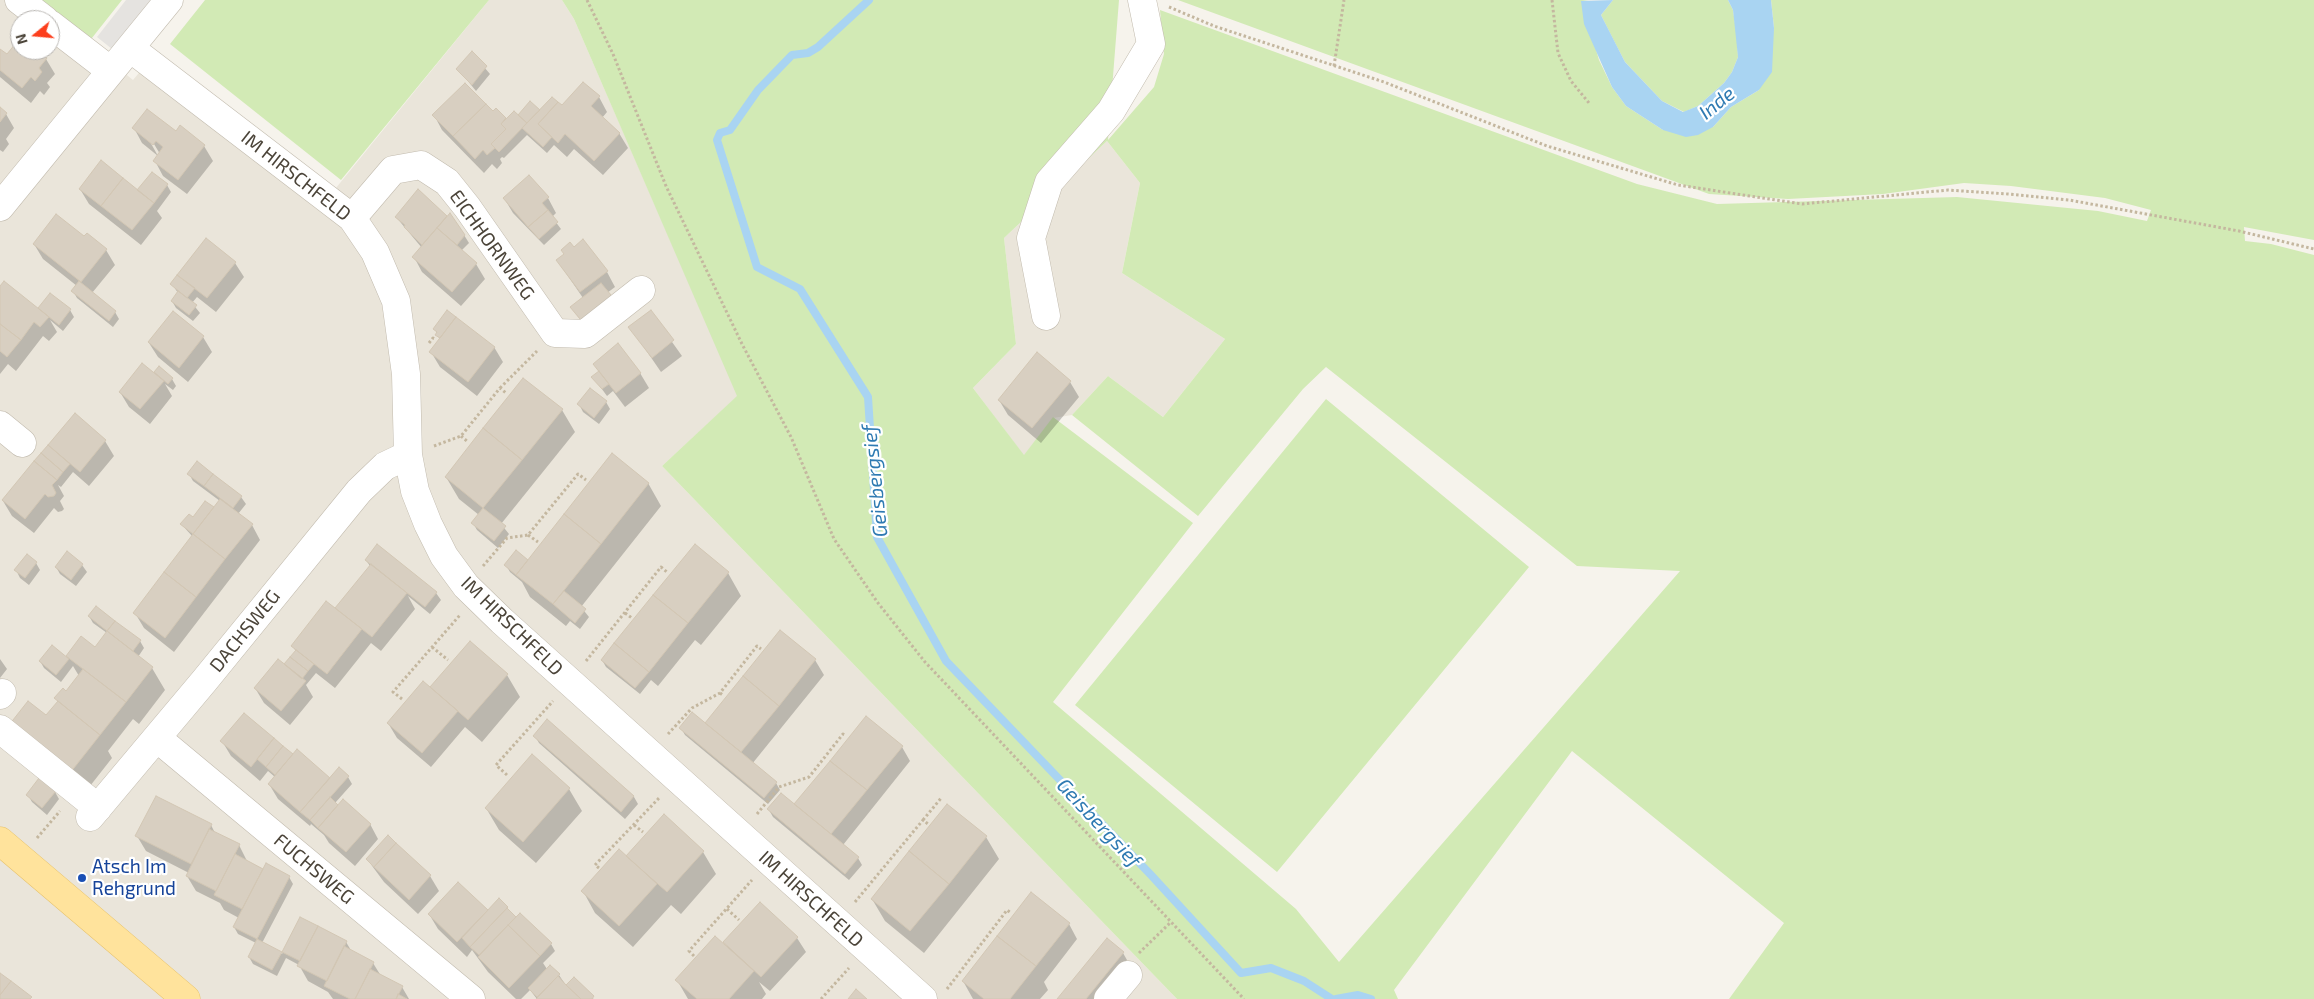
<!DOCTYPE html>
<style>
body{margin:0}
#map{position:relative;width:2314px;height:999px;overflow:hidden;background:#f6f3ec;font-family:"Exo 2",sans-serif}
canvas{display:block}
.north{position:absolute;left:10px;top:10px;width:50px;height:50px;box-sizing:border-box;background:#fff;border:1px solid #b7b4b0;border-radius:50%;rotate:253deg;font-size:14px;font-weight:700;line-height:20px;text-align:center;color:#4b4439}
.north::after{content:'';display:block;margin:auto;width:18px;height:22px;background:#fc3f1d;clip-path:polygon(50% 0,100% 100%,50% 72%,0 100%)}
</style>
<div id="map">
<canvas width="2314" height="999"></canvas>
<div class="north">N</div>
</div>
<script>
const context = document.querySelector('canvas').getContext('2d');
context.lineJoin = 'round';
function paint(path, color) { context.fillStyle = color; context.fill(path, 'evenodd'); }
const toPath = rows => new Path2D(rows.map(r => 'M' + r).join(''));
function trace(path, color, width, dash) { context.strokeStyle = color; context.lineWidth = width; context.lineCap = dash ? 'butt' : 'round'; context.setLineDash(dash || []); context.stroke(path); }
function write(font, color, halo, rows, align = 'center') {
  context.font = font + ' "Exo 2",sans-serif'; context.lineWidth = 4.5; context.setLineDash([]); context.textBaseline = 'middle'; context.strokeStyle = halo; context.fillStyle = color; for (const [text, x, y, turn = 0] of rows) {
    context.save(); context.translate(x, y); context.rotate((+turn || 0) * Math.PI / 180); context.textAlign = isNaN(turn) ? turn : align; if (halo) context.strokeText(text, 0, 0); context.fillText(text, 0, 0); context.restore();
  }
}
paint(toPath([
 [0,0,34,0,133,80,143,68,318,210,489,0,562,0,574,19,738,396,662,466,1177,999,0,999],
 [20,20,50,20,50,50,20,50],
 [1107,141,1140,183,1122,273,1225,339,1163,417,1108,376,1072,415,1053,418,1024,456,973,388,1016,344,1004,238]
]), '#eae5da');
paint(toPath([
 [34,0,122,0,88,43],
 [205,0,489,0,341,180,170,44],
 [562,0,1119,0,1108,140,1154,87,1164,54,1160,10,1637,184,1717,204,1957,197,2098,211,2147,221,2151,210,2105,198,2011,186,1964,183,1883,194,1788,199,1709,194,1178,0,1589,0,1582,1,1599,60,1612,87,1626,106,1663,130,1713,127,1731,107,1759,90,1774,28,1771,0,2314,0,2314,240,2244,227,2245,241,2271,244,2314,255,2314,999,1729,999,1784,923,1572,751,1394,990,1398,999,1177,999,662,466,737,396,574,19],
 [1107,141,1140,183,1122,273,1225,339,1163,417,1108,376,1072,415,1198,516,1303,389,1326,367,1577,566,1680,571,1339,962,1296,909,1053,702,1193,523,1053,417,1024,455,973,388,1016,344,1004,238],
 [1613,0,1728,0,1733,10,1737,37,1738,57,1732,72,1724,83,1698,106,1684,112,1662,101,1625,62,1612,37,1601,15],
 [1326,399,1529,567,1277,872,1075,705]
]), '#d2eab5');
paint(toPath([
 [126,0,151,0,112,49,97,37]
]), '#e5e3e0');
paint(toPath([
 [1613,0,1601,15,1625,62,1662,101,1683,112,1698,106,1724,83,1732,72,1738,57,1733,10,1728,0,1771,0,1774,28,1772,72,1759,90,1731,107,1713,127,1698,135,1686,137,1663,130,1626,106,1612,87,1584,24,1581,1]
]), '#a9d4f2');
paint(toPath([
 [20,40,20,50,36,50,46,59,55,74,47,83,50,87,44,95,40,91,31,103,0,77,0,50,7,56],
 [472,53,490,74,476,91,458,69],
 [599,97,607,112,602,118,619,133,628,148,603,175,574,149,567,157,554,145,547,153,527,135,504,158,502,157,500,159,502,163,497,169,492,164,484,173,442,130,434,115,493,113,496,110,506,120],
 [0,109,6,114,14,128,6,139,9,144,3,152,0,150],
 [134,128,176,133,204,146,213,161,187,194,163,176,155,161,160,154,151,139,149,140,158,156,142,143],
 [152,173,167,185,171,192,157,211,162,218,141,245,89,204,80,189,138,191],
 [418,190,464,235,469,243,461,251,476,264,485,279,461,306,422,272,414,257,422,248,396,217],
 [504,198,548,198,556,213,552,217,561,229,544,245,513,213],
 [87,235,106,250,115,265,92,293,115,312,119,319,113,327,77,298,73,291,77,286,43,259,34,244,84,238],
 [565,254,607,272,615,287,607,293,590,331,576,314,583,298,557,260],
 [235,263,244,277,216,312,197,297,192,303,200,313,193,321,176,308,172,301,178,293,172,284],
 [0,288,38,310,50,294,70,310,74,317,63,331,50,320,57,332,49,341,43,336,16,371,8,364,0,374],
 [650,311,682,356,661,372,630,327],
 [435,329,494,347,503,362,477,396,440,367,431,352,440,340],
 [203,337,212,352,188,382,158,357,149,343],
 [1037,354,1070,382,1079,397,1041,443,1008,415,999,400],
 [159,368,172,379,176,386,173,390,165,384,172,396,150,424,129,407,120,392,154,374],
 [640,373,649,388,625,407,613,391,607,396,593,377],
 [590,389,606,402,610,409,599,424,583,412,579,404],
 [562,410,575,432,501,524,509,534,498,548,477,530,473,523,479,515,459,499,446,477],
 [105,441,114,456,89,486,73,472,61,487,58,485,64,496,60,501,64,509,62,511,58,512,54,508,34,533,12,516,3,501,52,450,49,445],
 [197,463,241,497,246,504,238,514,252,525,260,540,174,652,144,628,135,613,193,537,182,525,214,509,220,501,193,481,189,474],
 [648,483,661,506,581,607,589,617,580,629,570,621,566,626,530,597,522,582,510,572,506,565,528,561],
 [377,546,436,593,441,600,430,614,408,596,415,609,381,651,371,643,335,688,316,673,306,685,313,697,290,725,264,703,255,688,284,666,296,652,293,646,336,610,370,566,366,560],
 [695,546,728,573,741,596,701,645,695,640,658,686,651,680,640,694,606,667,602,660],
 [27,556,36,563,40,570,29,585,20,578,16,570],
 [82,565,87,572,76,586,60,574,56,567],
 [89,616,140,641,144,648,138,657,152,668,165,690,139,724,133,719,108,751,112,758,83,795,47,717,58,702,56,698,66,693,79,676,73,666,61,682,44,668,40,661,66,658,82,638,95,649,107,633,93,623],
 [0,659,7,669,0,678],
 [815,660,824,675,752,764,776,783,780,790,768,804,685,735,681,728,706,725],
 [507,675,520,697,482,742,465,727,431,767,397,738,388,723,430,689],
 [547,721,634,797,638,804,625,819,539,743,535,736],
 [222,741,292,755,330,779,348,777,352,784,335,803,370,824,378,839,355,866,329,843,324,835,311,824,310,826,278,799,269,784,275,777,268,771,260,781,231,756],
 [902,747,910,761,843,845,858,858,862,865,849,880,773,817,769,810,795,806],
 [569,789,582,811,536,863,499,830,486,808],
 [55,792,59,799,47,815,32,802,28,795],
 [211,825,215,833,239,845,247,861,264,870,289,877,293,884,262,943,282,954,300,918,346,942,352,952,373,963,381,976,402,987,409,999,333,999,328,992,308,981,299,965,286,958,277,976,253,964,249,957,256,943,238,934,234,927,239,918,224,910,220,903,196,891,187,876,189,873,146,851,137,836],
 [388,837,430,876,439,891,418,914,384,882,367,859],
 [986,837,999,859,924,953,885,921,872,899],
 [703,852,716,874,681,914,671,905,633,947,595,913,583,891,627,858],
 [507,907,511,914,551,944,555,951,543,963,547,969,559,975,567,987,594,999,537,999,530,990,521,999,516,999,488,972,472,950,467,957,438,929,429,914,488,912],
 [1069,924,1077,939,1044,982,1048,990,1040,999,973,999,963,981],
 [797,938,806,952,770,991,759,982,766,994,762,999,688,999,677,980,728,948,725,943],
 [1123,953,1127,960,1095,999,1059,999]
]), '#0003');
trace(toPath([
 [869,0,818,47,808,53,792,55,758,90,730,130,720,133,717,140,757,267,800,289,868,397,877,537,946,661,1151,875,1241,973,1271,968,1304,981,1332,999],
 [1336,999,1358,995,1371,999]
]), '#a9d4f2', 8);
const building = toPath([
 [20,38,20,50,38,50,47,58,39,68,42,72,35,81,31,77,22,88,0,70,0,49,7,54,20,38],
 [472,51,487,66,472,85,456,69,472,51],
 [583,82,600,96,591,106,620,133,594,161,565,134,558,143,538,124,558,102,562,105,583,82],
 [465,83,486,104,453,136,432,115,465,83],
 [552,97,558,102,538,124,552,137,543,147,522,128,552,97],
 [530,101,540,110,527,123,518,115,530,101],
 [486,104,493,111,496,108,506,118,501,124,506,129,491,144,495,148,487,155,483,150,475,159,453,136,486,104],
 [0,107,7,113,0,122,0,107],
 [147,109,176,131,180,125,205,145,178,180,153,161,163,147,156,141,153,145,132,128,147,109],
 [514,111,527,123,499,152,491,144,506,129,501,124,514,111],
 [101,160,123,178,101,206,79,189,101,160],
 [152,172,168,184,154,203,137,190,152,172],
 [529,175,549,197,542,203,548,210,528,227,503,198,529,175],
 [123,178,154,203,132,230,101,206,123,178],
 [418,189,447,216,422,245,404,227,405,225,395,217,418,189],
 [548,210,558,222,539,239,528,227,548,210],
 [450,213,465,235,457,245,437,228,450,213],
 [56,214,84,236,87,233,107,249,81,282,33,244,56,214],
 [437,228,477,263,452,292,412,257,437,228],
 [206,238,236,262,207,298,177,275,206,238],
 [583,239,608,271,580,292,556,260,564,254,561,250,570,242,574,247,583,239],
 [177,275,195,288,187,298,170,284,177,275],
 [4,281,49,317,40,327,34,322,21,340,0,324,0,286,4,281],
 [79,281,116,311,109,321,71,291,79,281],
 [601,283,616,301,585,325,570,307,601,283],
 [178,291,197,305,189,315,171,301,178,291],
 [50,293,71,309,59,325,38,308,50,293],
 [447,310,456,317,440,338,435,335,437,332,433,329,447,310],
 [651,310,674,340,652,358,628,327,651,310],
 [173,311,204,336,179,368,148,342,173,311],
 [456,317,495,347,468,382,429,352,456,317],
 [0,324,21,340,7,357,0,351,0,324],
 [618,343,641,373,616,393,593,364,618,343],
 [1037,352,1071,381,1032,428,998,400,1037,352],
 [142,363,164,381,140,409,119,392,142,363],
 [159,366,173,378,168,384,154,372,159,366],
 [599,371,609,384,602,389,591,377,599,371],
 [523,378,563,409,522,460,483,428,523,378],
 [590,388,607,401,594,418,577,404,590,388],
 [75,413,106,440,80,472,48,445,75,413],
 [483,428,522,460,483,508,445,477,483,428],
 [48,445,70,464,63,472,41,453,48,445],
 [41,453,63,472,57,480,34,461,41,453],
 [612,453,649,483,601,544,564,514,612,453],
 [34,461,57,480,52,485,56,493,54,496,48,497,45,494,25,519,2,500,34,461],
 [197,461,213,474,204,486,187,474,197,461],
 [213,474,242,496,233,508,204,486,213,474],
 [220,499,253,524,225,559,193,534,220,499],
 [205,501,214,507,193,534,180,524,189,514,193,517,205,501],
 [483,508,506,526,494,541,471,523,483,508],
 [564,514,601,544,553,604,516,575,564,514],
 [193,534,225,559,196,597,164,572,193,534],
 [377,544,437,592,425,607,365,560,377,544],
 [695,544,729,572,688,623,653,595,695,544],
 [516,550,528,560,516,575,504,565,516,550],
 [67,551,83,564,71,580,55,567,67,551],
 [27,554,37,562,25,578,14,570,27,554],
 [371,564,407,593,372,637,335,608,371,564],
 [164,572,196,597,165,638,133,613,164,572],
 [564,591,586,609,575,623,553,604,564,591],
 [653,595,688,623,649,672,614,643,653,595],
 [326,601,362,629,327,674,291,646,326,601],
 [96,606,115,621,107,631,88,616,96,606],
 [115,621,141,640,133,651,107,631,115,621],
 [780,630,816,659,779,706,743,676,780,630],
 [107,631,153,667,126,702,66,656,81,636,95,647,107,631],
 [470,641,508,674,468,720,430,687,470,641],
 [614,643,649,672,635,688,601,660,614,643],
 [52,645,69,659,56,675,39,661,52,645],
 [296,650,314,664,308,671,290,657,296,650],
 [290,657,308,671,302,679,284,664,290,657],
 [278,659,306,681,281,711,254,688,278,659],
 [83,669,126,702,100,735,54,698,63,688,66,691,83,669],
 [743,676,779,706,741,752,705,723,743,676],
 [423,681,458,711,422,753,387,723,423,681],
 [28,701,46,715,58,701,100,735,70,773,9,725,28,701],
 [692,712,777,782,764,798,679,728,692,712],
 [244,713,274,738,251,767,220,741,244,713],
 [866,716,903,746,867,790,830,761,866,716],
 [547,719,634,796,621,812,533,736,547,719],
 [274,738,283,746,266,767,257,759,274,738],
 [283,746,293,754,275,775,266,767,283,746],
 [297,749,330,778,300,812,268,784,297,749],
 [532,754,570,788,523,842,485,808,532,754],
 [830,761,867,790,831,834,794,804,830,761],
 [339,767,349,776,310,820,300,812,339,767],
 [39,778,56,791,42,808,26,795,39,778],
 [781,793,859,857,845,874,767,809,781,793],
 [156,796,212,824,191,864,135,836,156,796],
 [330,797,338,805,318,828,310,820,330,797],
 [343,799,371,824,346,852,318,828,343,799],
 [947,804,987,836,949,884,909,851,947,804],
 [664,814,704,851,667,892,626,856,664,814],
 [209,829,240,844,216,891,186,876,209,829],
 [388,835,396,843,374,867,366,859,388,835],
 [396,843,431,875,409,900,374,867,396,843],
 [619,849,657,884,619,926,581,891,619,849],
 [909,851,949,884,910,931,871,899,909,851],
 [235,854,263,869,242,909,214,895,235,854],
 [266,863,290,876,257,939,233,927,266,863],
 [458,882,488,910,457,942,428,914,458,882],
 [1031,892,1070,923,1036,966,997,936,1031,892],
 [499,898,508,907,470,947,462,938,499,898],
 [760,902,798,937,761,977,723,942,760,902],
 [507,908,516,917,479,955,470,947,507,908],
 [520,913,552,943,540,956,508,925,520,913],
 [300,917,318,926,300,961,282,952,300,917],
 [508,925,540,956,509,988,478,957,508,925],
 [318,926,347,941,327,981,297,966,318,926],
 [715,936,754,971,729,999,697,999,675,980,715,936],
 [997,936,1036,966,1010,999,984,999,962,981,997,936],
 [1107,938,1124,952,1086,999,1057,999,1107,938],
 [257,939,282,952,272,970,248,957,257,939],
 [344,946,374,962,355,999,350,999,324,986,344,946],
 [550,965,560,974,537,997,528,988,550,965],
 [370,969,403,986,396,999,355,999,370,969],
 [0,973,11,981,0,995,0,973],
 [558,976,566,985,581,999,536,999,558,976],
 [574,977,594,996,592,999,581,999,566,985,574,977],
 [11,981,32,997,30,999,0,999,0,995,11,981],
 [856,989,867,999,848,999,856,989],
 [398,994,407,999,396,999,398,994]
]);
paint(building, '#d8cfc1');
trace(building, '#d3c7b4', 1);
const minor = toPath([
 [19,0,45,20],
 [50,24,111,71],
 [130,48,352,218,375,252,396,301,406,374,408,455,415,491,428,524,444,556,466,586,502,621,923,999],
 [0,207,169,0],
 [352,218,393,170,421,165,447,182,467,207,555,333,585,334,641,290],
 [1046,316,1031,238,1049,182,1111,111,1151,44,1142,0],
 [0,425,22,443],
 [0,695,2,693],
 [0,729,98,808],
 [157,738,471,999],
 [90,817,205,680,359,491,385,466,408,455],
 [1108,999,1128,975]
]);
const major = toPath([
 [0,841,186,999]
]);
trace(minor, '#c2bbae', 29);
trace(major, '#e6c16a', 29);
trace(toPath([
 [587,0,613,54,666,186,742,344,791,437,834,539,878,603,925,662,1244,999],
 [1552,0,1558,53,1571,81,1589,103],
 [1169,7,1214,26,1384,82,1547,146,1678,185,1802,204,1948,190,2008,194,2069,200,2239,231,2314,249],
 [1334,66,1344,0],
 [429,343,433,338,436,340],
 [500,388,537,351],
 [461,436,468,442],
 [434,446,461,436,500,388,506,393],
 [528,535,538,542],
 [483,566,507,538,528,535,578,474,586,480],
 [625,613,632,618],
 [432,647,448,660],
 [586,661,661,567,668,573],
 [720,693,724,696],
 [402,699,393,692,460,615],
 [668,734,692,708,720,693,757,646,761,649],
 [507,775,496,765,553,701],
 [757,814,779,787,809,777,843,734,846,736],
 [923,820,942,797],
 [634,825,643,832],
 [37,838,60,811],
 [599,868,595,865,660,797],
 [855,902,923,820,928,824],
 [727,909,739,920],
 [1139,953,1171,922],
 [694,956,689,951,752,880],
 [947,989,1007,910,1011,913],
 [821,999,849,968]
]), '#c4b79f', 3, [2.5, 2.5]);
trace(minor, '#fff', 28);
trace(major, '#ffe39c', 28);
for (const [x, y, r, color] of [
 [82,878,5,"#1a4fb4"]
]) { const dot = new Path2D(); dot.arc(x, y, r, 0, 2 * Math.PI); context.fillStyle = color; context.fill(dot); trace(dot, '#fff', 2); }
write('19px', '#4b4439', '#fff', [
 ["IM HIRSCHFELD",296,176,38],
 ["EICHHORNWEG",492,245,54],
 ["IM HIRSCHFELD",512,626,44],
 ["DACHSWEG",245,631,-51],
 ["FUCHSWEG",314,869,40],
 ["IM HIRSCHFELD",811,899,42]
]);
write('19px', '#164399', '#fff', [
 ["Atsch Im",92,867],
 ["Rehgrund",92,889]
], 'left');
write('italic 20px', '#2e7ab2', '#fff', [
 ["Inde",1717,103,-39],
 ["Geisbergsief",875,481,-96],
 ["Geisbergsief",1099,823,47]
]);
</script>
